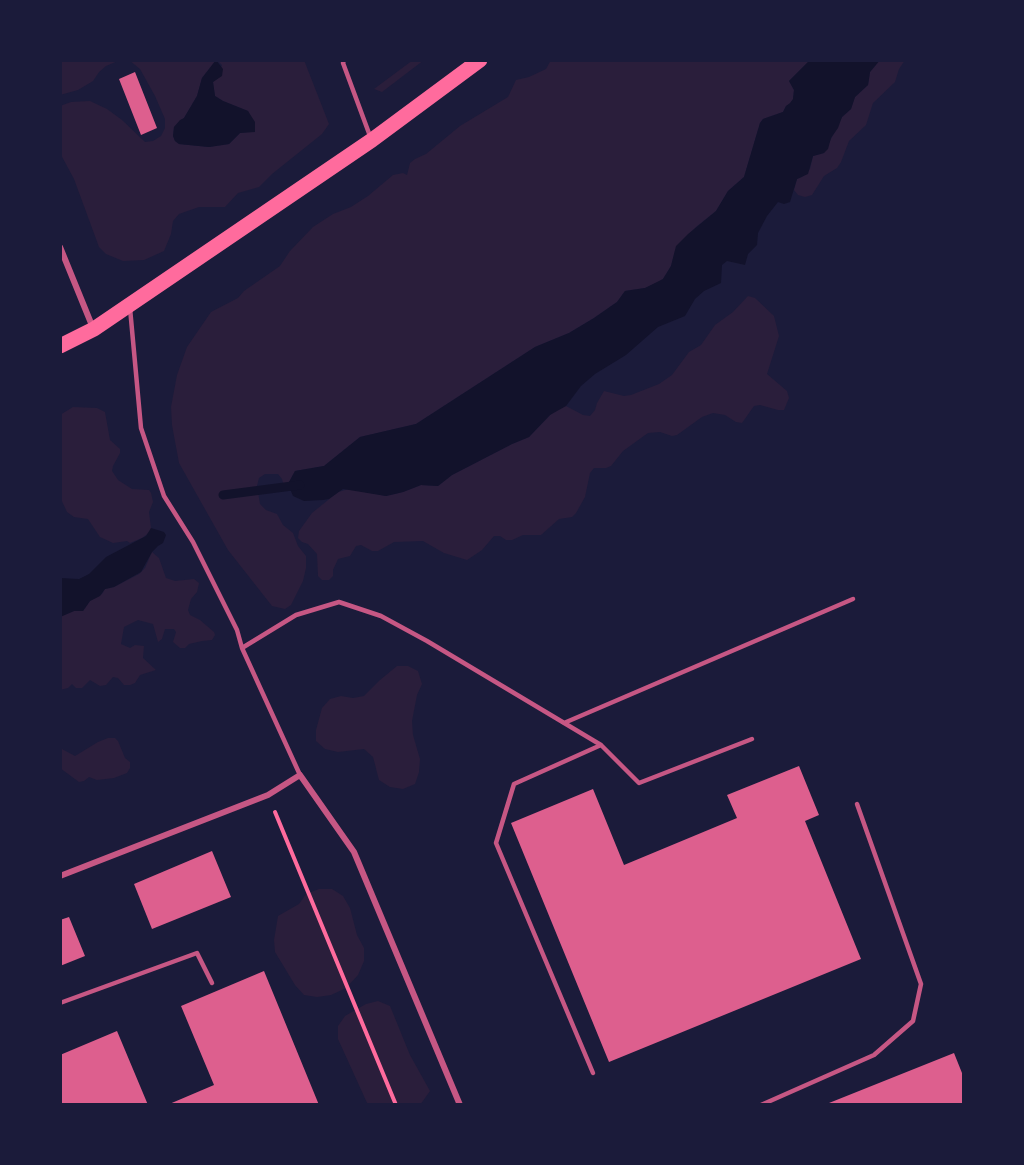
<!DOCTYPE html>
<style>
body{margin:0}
#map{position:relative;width:1024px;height:1165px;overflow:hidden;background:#1b1b3a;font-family:"Playfair Display",serif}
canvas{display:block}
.frame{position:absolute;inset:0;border:62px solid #1b1b3a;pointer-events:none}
</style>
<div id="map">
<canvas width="1024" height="1165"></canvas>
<div class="frame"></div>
</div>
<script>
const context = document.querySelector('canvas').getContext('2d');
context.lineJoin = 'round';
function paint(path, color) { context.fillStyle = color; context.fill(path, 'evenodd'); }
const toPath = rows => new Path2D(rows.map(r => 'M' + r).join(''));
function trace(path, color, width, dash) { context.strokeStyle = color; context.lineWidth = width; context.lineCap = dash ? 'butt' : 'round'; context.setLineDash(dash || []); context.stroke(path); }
paint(toPath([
 [60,60,120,60,106,66,99,72,93,81,78,90,60,95],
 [129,60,216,60,202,78,197,96,184,118,174,127,173,136,175,141,179,144,209,147,229,144,240,133,255,131,248,111,223,101,215,96,213,82,217,79,222,65,217,60,304,60,329,124,322,134,272,174,259,187,238,193,225,207,199,207,179,214,173,221,171,234,164,251,144,260,123,261,106,254,99,247,74,179,60,153,60,106,71,102,90,101,107,109,122,120,145,142,153,141,161,136,165,128,165,119,155,96,140,69],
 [413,60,424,60,382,92,374,89],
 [551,60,810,60,789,81,794,90,793,100,790,104,786,106,783,112,763,119,760,123,744,177,728,191,716,211,696,227,675,251,671,266,663,279,659,282,645,288,625,291,617,302,594,318,569,333,535,347,416,424,360,437,324,466,295,471,288,484,290,490,285,491,282,479,278,474,265,474,259,478,257,486,260,504,266,510,277,514,283,525,293,533,298,546,306,556,306,568,303,581,291,605,285,609,272,606,228,550,179,463,172,425,171,407,177,375,187,347,211,312,238,298,244,291,280,266,290,251,313,227,333,214,351,207,368,196,393,175,403,173,407,175,410,163,415,159,426,154,460,126,508,97,516,80,529,77,546,69],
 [880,60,905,60,899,69,895,82,873,103,866,125,849,141,841,162,837,168,824,176,812,195,805,197,798,195,794,190,797,179,802,177,810,169,813,156,824,153,842,117,851,109,855,97,868,85,870,72],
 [748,296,755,298,774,316,779,336,767,374,787,391,789,398,784,410,778,410,760,405,754,406,742,423,736,422,725,415,713,413,702,417,677,435,672,436,660,432,648,433,623,451,611,466,606,468,594,468,590,473,585,497,576,513,572,517,559,519,541,535,523,535,512,540,506,540,500,536,494,536,482,550,467,560,444,553,423,541,394,542,378,551,372,551,361,545,356,546,350,556,338,559,333,570,333,576,329,580,322,580,318,576,317,554,308,544,302,542,298,538,299,531,312,513,338,492,349,489,386,496,403,492,421,485,438,486,452,475,512,444,529,437,555,410,566,406,583,415,590,416,595,410,597,403,604,391,624,396,631,395,659,384,672,375,689,352,701,345,715,325,733,312],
 [73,407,97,408,105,412,110,440,120,449,120,453,113,466,112,471,118,480,132,489,149,490,151,493,153,502,149,512,151,528,150,532,142,538,130,543,127,541,113,543,100,537,88,519,74,517,67,512,60,497,60,415],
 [152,552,159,558,166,578,175,581,194,579,199,583,197,592,191,599,188,610,190,615,200,620,214,632,215,635,212,640,202,641,189,644,185,648,180,648,173,642,176,632,174,629,165,629,162,639,158,642,153,624,138,620,124,627,121,644,130,648,135,645,144,646,143,658,156,670,140,675,135,683,130,685,124,685,118,678,113,677,106,685,100,686,90,680,82,688,76,688,72,684,68,688,60,690,60,617,74,611,83,611,90,601,102,594,105,589,114,587,139,574,145,568],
 [397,666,408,666,418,671,422,684,417,695,412,721,413,735,420,759,419,772,415,784,403,789,390,787,379,780,373,757,364,749,338,752,325,749,316,741,316,730,322,708,330,699,341,696,353,698,364,696,380,680],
 [108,738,115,738,118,741,125,758,130,762,130,768,127,773,114,778,97,780,89,777,84,781,79,782,60,768,60,748,75,756,98,742],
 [319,889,332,889,343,896,350,908,357,935,364,948,364,961,358,975,346,988,331,995,317,997,304,995,295,985,275,952,274,940,278,916,299,904,306,894],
 [378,1001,390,1006,410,1055,430,1091,420,1105,368,1105,338,1039,338,1026,345,1016,366,1004]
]), '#2a1e3b');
paint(toPath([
 [216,60,223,69,222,76,213,82,215,96,223,101,248,111,255,122,255,132,240,133,229,144,209,147,179,144,175,141,173,136,174,127,180,120,184,118,197,96,202,78],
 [810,60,880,60,870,72,868,85,855,97,851,109,842,117,838,128,831,138,828,149,824,153,813,156,808,174,797,179,790,202,784,204,778,202,767,216,758,233,757,245,748,254,745,265,727,261,722,265,721,283,704,291,695,299,685,316,658,327,626,355,595,374,581,386,566,406,550,415,529,437,512,444,452,475,438,486,421,485,403,492,386,496,343,489,329,499,323,500,304,501,293,496,288,484,295,471,324,466,360,437,416,424,535,347,569,333,594,318,617,302,625,291,645,288,663,279,671,266,676,246,688,234,716,211,728,191,744,177,760,123,763,119,783,112,786,106,790,103,793,99,794,90,789,81],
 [151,528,164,532,166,535,163,543,158,546,152,552,141,572,114,587,105,589,100,596,90,601,83,611,74,611,60,617,60,578,79,579,89,574,106,557,146,536]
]), '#12122b');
trace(toPath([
 [223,495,300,485]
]), '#12122b', 9);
paint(toPath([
 [135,72,157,128,141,135,119,79],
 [799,766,819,815,805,821,861,959,609,1062,511,823,593,789,624,865,737,818,727,795],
 [212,851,231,897,152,929,134,884],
 [69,917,85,956,60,966,60,920],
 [264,971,319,1105,167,1105,214,1085,181,1006],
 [117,1031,148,1105,60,1105,60,1055],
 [954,1053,964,1078,964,1105,824,1105]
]), '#dd5f8e');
trace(toPath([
 [275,812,396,1105]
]), '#ff6b9d', 4);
trace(toPath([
 [344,60,343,63,370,136],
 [130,308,141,428,164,496,193,542,237,630,242,648,300,775],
 [242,648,296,615,339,602,381,616,427,641,601,745,639,783,752,739],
 [564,723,853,599],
 [60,1003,197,953,212,983],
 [593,1073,496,843,514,784,601,745],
 [761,1105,874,1055,913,1021,921,984,857,804]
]), '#c65784', 4.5);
trace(toPath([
 [60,247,93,328],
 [60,876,268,795,300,775,354,852,460,1105]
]), '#c65784', 6);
trace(toPath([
 [60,346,94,329,372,140,480,60]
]), '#ff6b9d', 15);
</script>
